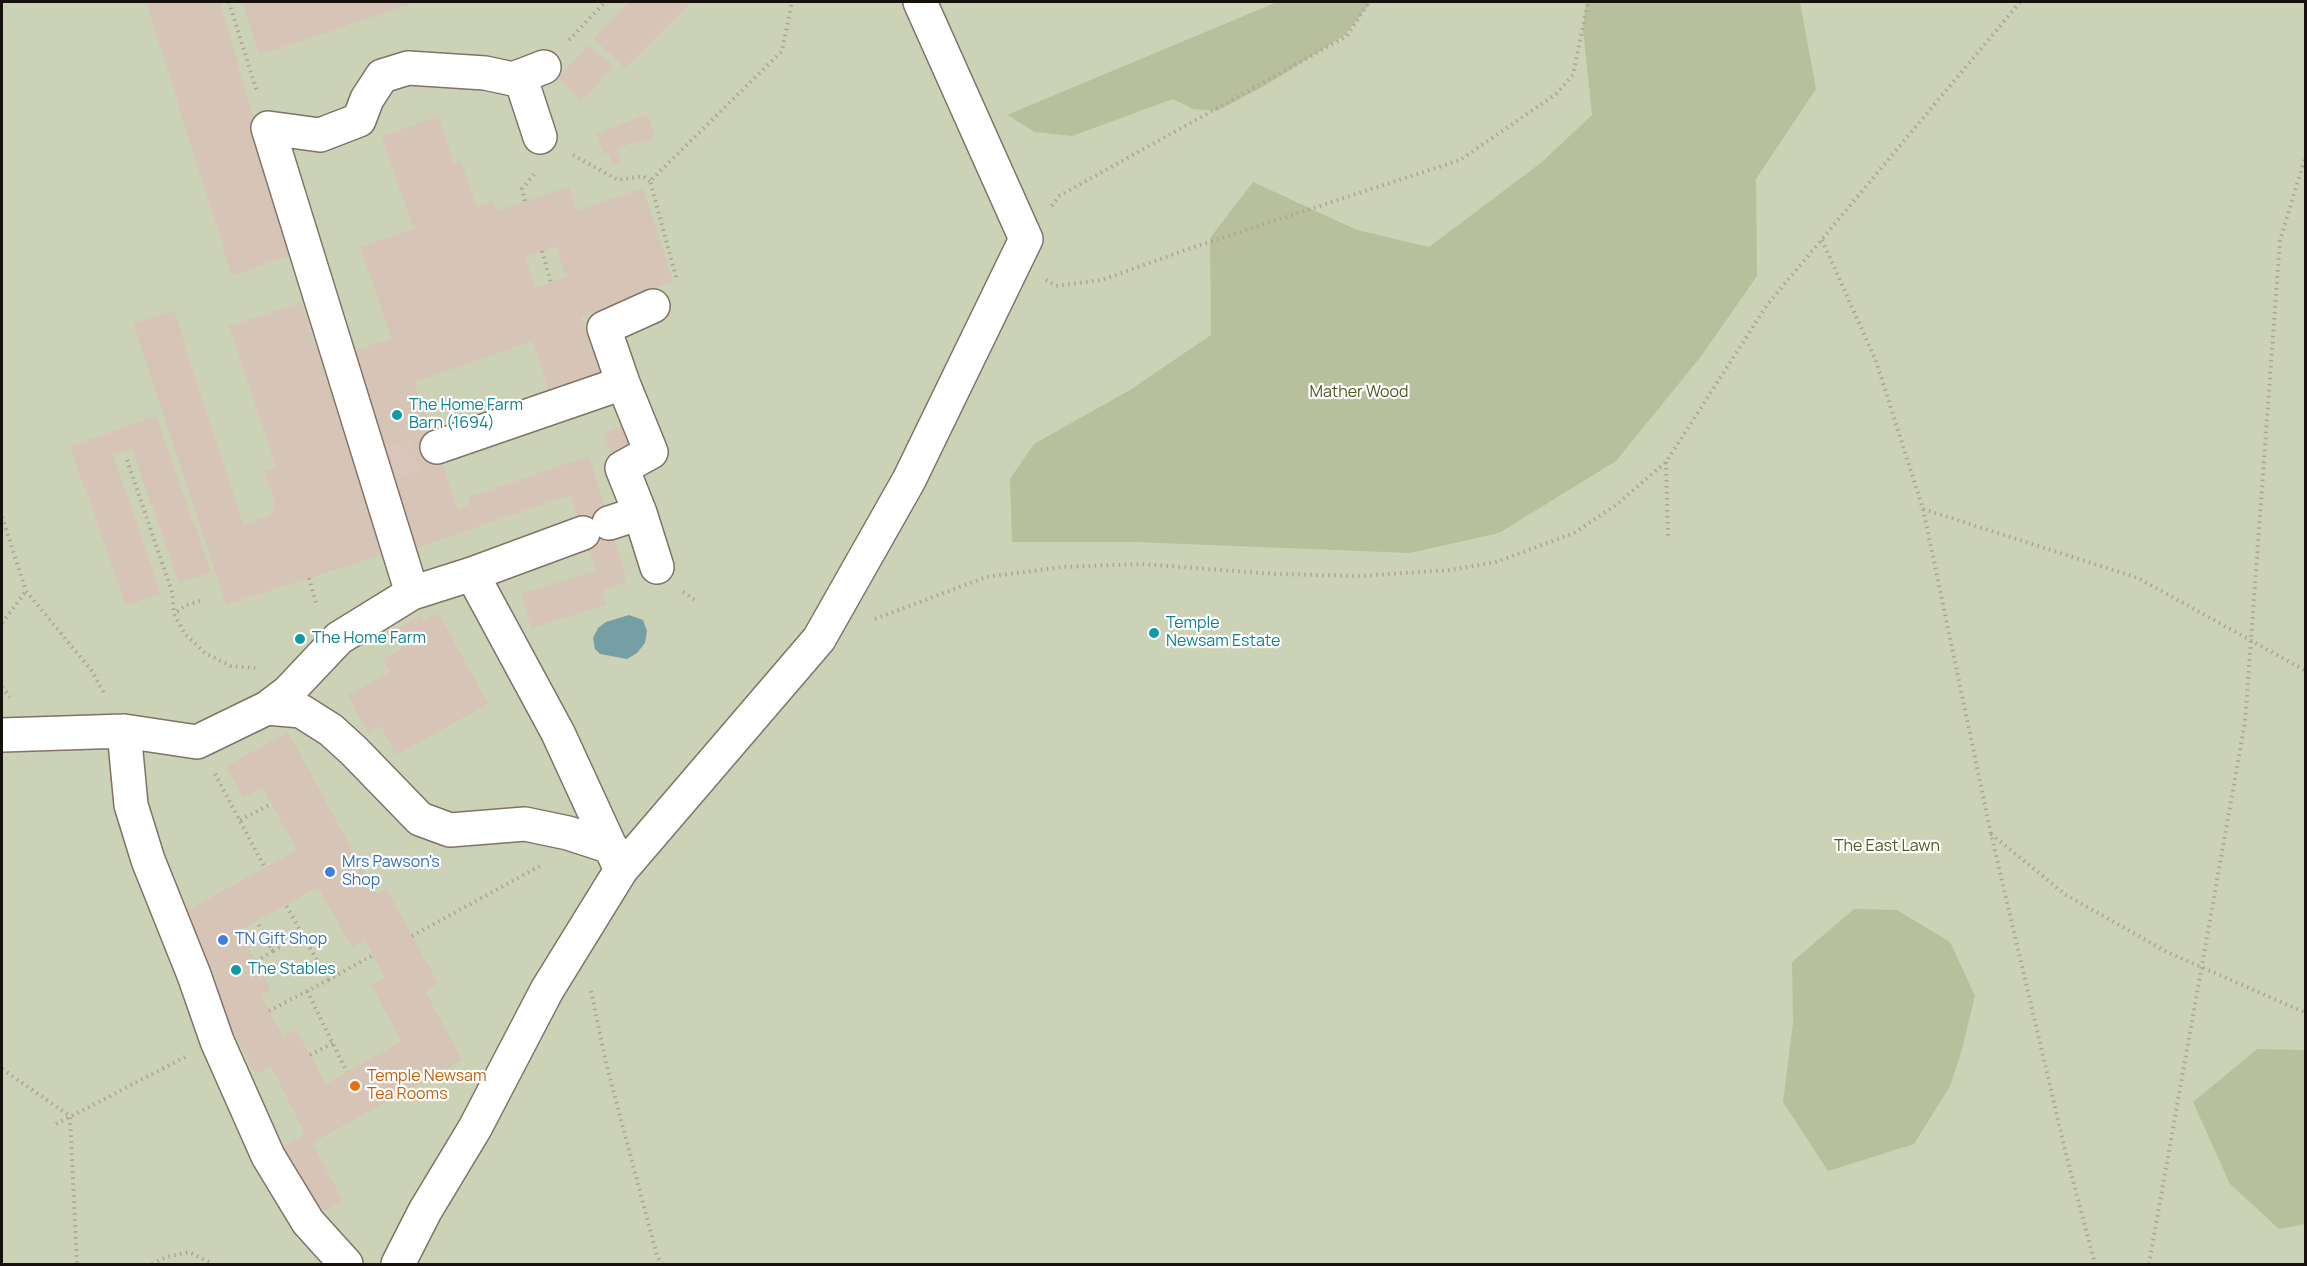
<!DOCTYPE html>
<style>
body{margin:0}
#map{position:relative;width:2307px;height:1266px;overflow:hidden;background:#f9e6d8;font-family:Manrope,sans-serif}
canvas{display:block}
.frame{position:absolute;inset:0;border:3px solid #17110c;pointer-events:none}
</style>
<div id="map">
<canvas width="2307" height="1266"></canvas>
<div class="frame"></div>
</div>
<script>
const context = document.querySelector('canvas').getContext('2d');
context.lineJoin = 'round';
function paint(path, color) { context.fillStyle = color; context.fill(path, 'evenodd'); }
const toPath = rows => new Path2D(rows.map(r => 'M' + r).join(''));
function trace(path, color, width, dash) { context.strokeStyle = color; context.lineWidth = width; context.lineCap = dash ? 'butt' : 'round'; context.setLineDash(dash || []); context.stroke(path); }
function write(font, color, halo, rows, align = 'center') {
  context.font = font + ' Manrope,sans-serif'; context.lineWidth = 4.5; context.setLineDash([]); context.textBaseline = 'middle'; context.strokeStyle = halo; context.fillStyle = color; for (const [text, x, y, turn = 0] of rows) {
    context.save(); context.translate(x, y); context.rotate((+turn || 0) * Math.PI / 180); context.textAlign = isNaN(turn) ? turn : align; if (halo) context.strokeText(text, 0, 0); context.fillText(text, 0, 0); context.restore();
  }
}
paint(toPath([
 [2,2,2305,2,2305,1264,2,1264]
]), '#ccd2b5');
paint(toPath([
 [1277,2,1371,2,1345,35,1266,85,1217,111,1193,109,1173,99,1072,136,1035,132,1007,115],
 [1586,2,1800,2,1816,89,1756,179,1757,276,1702,355,1616,461,1499,533,1410,553,1135,542,1012,542,1010,479,1034,444,1130,390,1211,335,1210,238,1253,182,1357,230,1429,247,1542,162,1592,115,1583,28],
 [1854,909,1897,910,1950,942,1975,996,1962,1049,1950,1086,1914,1144,1828,1171,1783,1102,1793,1022,1792,962],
 [2257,1049,2305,1050,2305,1224,2279,1229,2230,1184,2193,1102]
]), '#b8bf9d');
paint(toPath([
 [629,615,643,620,647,631,645,643,637,653,627,659,600,654,595,649,593,638,598,628,606,622]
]), '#759fa4');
paint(toPath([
 [146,2,220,2,293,254,232,276],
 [242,2,416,2,260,55],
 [629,2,691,2,625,68,593,38],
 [589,45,613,67,581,101,558,78],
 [647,114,655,134,651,135,653,140,642,144,640,140,617,149,622,162,613,165,608,153,604,154,596,134],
 [438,116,454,164,461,161,477,207,493,201,496,211,569,187,576,211,643,188,673,281,581,317,602,378,551,397,532,341,414,382,458,509,470,504,468,497,589,456,627,581,602,591,606,605,531,628,521,594,595,571,571,495,413,549,347,353,392,338,360,247,414,229,381,137],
 [556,246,566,277,536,288,525,257],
 [301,302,383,554,226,605,134,324,174,311,243,524,271,515,276,503,264,471,276,467,229,326],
 [156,416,211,572,179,583,132,449,113,456,161,593,126,606,70,446],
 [623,425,633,446,613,455,603,434],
 [438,612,488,704,396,755,381,726,368,733,348,695,390,672,383,659,402,649,392,631,421,615,424,620],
 [288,732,376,894,386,889,438,983,425,991,462,1060,312,1143,343,1201,317,1215,280,1148,305,1134,271,1066,256,1074,209,988,218,982,181,914,297,850,262,787,243,798,226,766],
 [318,887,352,947,365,940,385,978,371,985,402,1041,326,1084,296,1030,283,1037,260,995,271,989,239,931]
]), '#d6c4b6');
trace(toPath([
 [385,466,437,447]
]), '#d7c6b9', 33, [33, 16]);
const minor = toPath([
 [544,67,513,79,485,73,408,68,382,76,367,99,359,120,320,135,268,128,412,593,472,574,558,733,621,870],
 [520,76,540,137],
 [623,383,604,328,653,306],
 [437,447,623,383,651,452,622,468,640,513],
 [609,523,640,513,657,567],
 [472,574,583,533],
 [267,708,301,711,331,730,354,751,420,819,450,830,525,824,568,833,611,847],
 [2,735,124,731],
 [346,1264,308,1222,268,1156,217,1041,194,975,148,860,131,805,124,731,197,742,267,708,288,692,339,638,412,593],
 [398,1264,425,1211,475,1128,547,990,621,870,819,639,909,480,1026,239,920,2]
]);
trace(minor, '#827165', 36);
trace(toPath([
 [229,2,257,92],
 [569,40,605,2],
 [573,155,618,180,643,176,650,181],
 [525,201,522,189,535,173],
 [1052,206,1059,196,1347,36,1369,2],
 [1822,240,1876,361,1923,509,2138,578,2306,671],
 [542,251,551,283],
 [676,277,650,181,782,51,792,2],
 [1046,280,1056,286,1102,280,1191,248,1460,160,1556,94,1573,75,1588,2],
 [127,460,172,592,174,613],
 [1666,462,1668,536],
 [1923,509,1991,834,2066,1154,2095,1264],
 [2,517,26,591,92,671,105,695],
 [309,578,317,607],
 [683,592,695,600],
 [200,601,186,605,174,614,185,634,205,653,231,666,255,668],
 [875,619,986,577,1062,567,1141,564,1275,574,1360,576,1450,570,1496,562,1574,533,1616,505,1666,462,1767,305,2020,2],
 [2,623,26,591],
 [2,687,10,697],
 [215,774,265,868],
 [240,820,271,804],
 [1991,834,2066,895,2167,952,2306,1013],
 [412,936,540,866],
 [273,951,302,934],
 [256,961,273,951,257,921],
 [328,980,373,955],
 [307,991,347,1072],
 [591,991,606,1063,657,1256,662,1264],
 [269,1011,328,980,286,905],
 [310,1055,333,1043],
 [2,1069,70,1116,77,1264],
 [56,1124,185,1057],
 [152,1264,166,1257,189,1252,213,1264],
 [2149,1264,2245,722,2280,240,2306,155]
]), '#b0a196', 4, [1.5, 4.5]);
trace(minor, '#fff', 33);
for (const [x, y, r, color] of [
 [397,415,6,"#0f9aa8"],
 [1154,633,6,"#0f9aa8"],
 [300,639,6,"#0f9aa8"],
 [330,872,6,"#3f7fe0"],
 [223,940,6,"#3f7fe0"],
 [236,970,6,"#0f9aa8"],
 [355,1086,6,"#e8710a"]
]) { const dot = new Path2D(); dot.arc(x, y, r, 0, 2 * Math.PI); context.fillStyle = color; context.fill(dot); trace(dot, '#fff', 2); }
write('16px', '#515923', '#fff', [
 ["Mather Wood",1359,393],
 ["The East Lawn",1887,847]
]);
write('16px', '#0d838f', '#fff', [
 ["The Home Farm",409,406],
 ["Barn (1694)",409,424],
 ["Temple",1166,624],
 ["Newsam Estate",1166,642],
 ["The Home Farm",312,639],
 ["The Stables",248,970]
], 'left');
write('16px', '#366cbe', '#fff', [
 ["Mrs Pawson's",342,863],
 ["Shop",342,881],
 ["TN Gift Shop",235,940]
], 'left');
write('16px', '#c56008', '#fff', [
 ["Temple Newsam",367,1077],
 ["Tea Rooms",367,1095]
], 'left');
</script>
